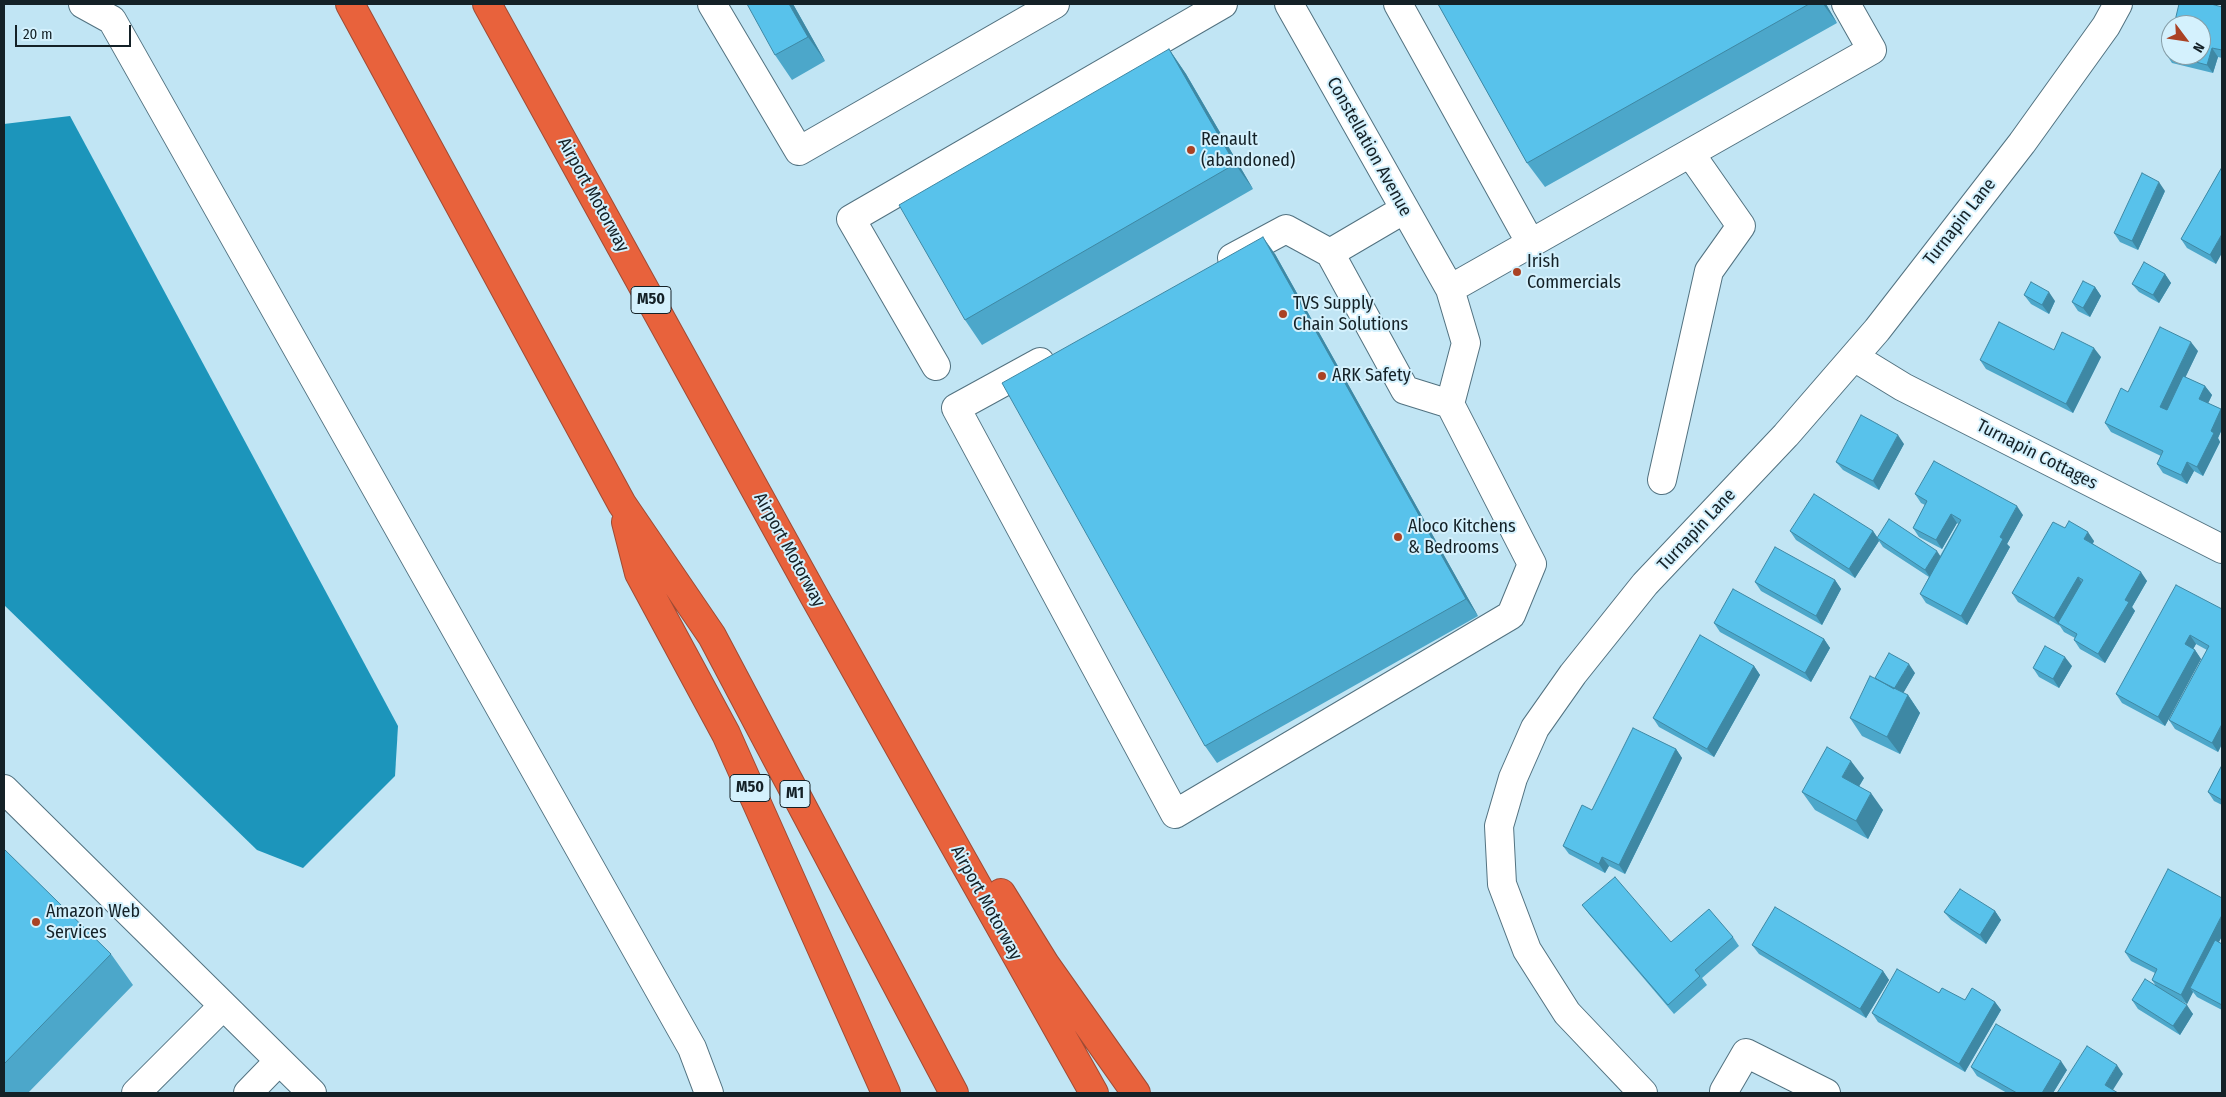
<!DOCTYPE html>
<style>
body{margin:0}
#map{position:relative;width:2226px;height:1097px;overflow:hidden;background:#c1e5f4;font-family:"Fira Sans Condensed",sans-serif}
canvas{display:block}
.frame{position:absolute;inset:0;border:5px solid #142127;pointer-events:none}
.north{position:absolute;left:2161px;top:15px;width:50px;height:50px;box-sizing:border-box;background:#d4f1fd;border:1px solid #879ea7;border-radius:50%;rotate:121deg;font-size:14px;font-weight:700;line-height:20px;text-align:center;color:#142127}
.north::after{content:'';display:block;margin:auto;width:18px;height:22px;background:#aa4224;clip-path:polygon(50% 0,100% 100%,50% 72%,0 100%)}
.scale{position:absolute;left:15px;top:25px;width:116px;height:22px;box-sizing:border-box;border:2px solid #142127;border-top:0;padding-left:6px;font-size:15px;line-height:18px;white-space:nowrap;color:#142127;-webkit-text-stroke:4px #d4f1fd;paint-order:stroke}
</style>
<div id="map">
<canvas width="2226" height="1097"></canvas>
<div class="frame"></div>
<div class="north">N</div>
<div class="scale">20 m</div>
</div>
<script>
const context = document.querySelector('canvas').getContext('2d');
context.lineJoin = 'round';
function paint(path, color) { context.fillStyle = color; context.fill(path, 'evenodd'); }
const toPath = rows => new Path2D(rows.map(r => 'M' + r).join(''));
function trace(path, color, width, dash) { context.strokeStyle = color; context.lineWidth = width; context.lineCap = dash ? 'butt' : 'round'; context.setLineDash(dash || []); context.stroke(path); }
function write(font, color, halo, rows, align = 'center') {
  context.font = font + ' "Fira Sans Condensed",sans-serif'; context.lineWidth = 4; context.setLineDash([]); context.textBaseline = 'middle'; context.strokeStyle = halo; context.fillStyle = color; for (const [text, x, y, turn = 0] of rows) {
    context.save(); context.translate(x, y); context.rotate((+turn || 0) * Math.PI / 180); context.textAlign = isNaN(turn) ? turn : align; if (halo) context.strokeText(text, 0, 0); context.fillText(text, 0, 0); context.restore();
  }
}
paint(toPath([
 [70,116,398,726,395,776,303,868,257,850,4,605,4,124]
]), '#1c95bb');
const minor = toPath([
 [83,4,112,20,692,1048,709,1093],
 [712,4,799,151,1055,4],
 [1398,4,1530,242],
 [1330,253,1405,390,1450,404],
 [1232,258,1286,229,1330,253,1405,209],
 [1450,289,1872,50,1846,4],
 [1854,357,1903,387,2222,549],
 [1040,362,956,408,1175,814,1511,615,1532,564,1450,404,1466,343,1450,289,1289,4],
 [936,366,851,219,1223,4],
 [1662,480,1709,271,1741,226,1690,153],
 [4,789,312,1093],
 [1724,1091,1746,1053,1826,1093],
 [136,1093,223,1006],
 [248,1093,279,1061],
 [1643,1093,1567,1013,1527,950,1502,884,1499,826,1513,778,1535,728,1573,674,1645,584,1786,435,1877,330,2022,143,2106,26,2118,4]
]);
const highway = toPath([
 [350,4,622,504,712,636,954,1093],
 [487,4,814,596,1094,1093],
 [626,522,639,573,726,734,886,1093],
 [1001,893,1045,964,1136,1093]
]);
trace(minor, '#527280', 30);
trace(highway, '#9e4b35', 30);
trace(minor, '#fff', 28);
trace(highway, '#e8623c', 28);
paint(toPath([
 [793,4,825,61,792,80,775,55],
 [1438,4,1826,4,1837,23,1545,187,1527,163],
 [2222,7,2222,58,2218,57,2213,73,2172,63,2166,54],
 [1169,49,1186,74,1253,189,982,345,965,320],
 [2222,167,2216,264,2187,248,2181,239],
 [2165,191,2138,250,2120,242,2114,233],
 [1275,254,1478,616,1217,763,1205,746],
 [2165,274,2171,283,2159,303,2139,292,2132,284],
 [2095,287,2101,296,2090,317,2078,311,2072,302],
 [2024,295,2055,301,2049,314,2031,304],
 [2054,350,2101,357,2073,413,1986,369,1980,360],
 [2198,351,2185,377,2205,386,2212,395,2208,403,2221,409,2222,410,2222,429,2218,438,2220,442,2203,476,2194,471,2187,484,2163,473,2157,464,2161,456,2111,432,2105,423,2128,392],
 [1904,444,1879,490,1843,470,1836,462],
 [1915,494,2023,515,2007,544,2010,547,1967,625,1926,603,1920,594,1929,577,1883,547,1879,541,1855,578,1796,540,1790,531,1873,531,1877,537,1940,556,1958,524,1957,523,1942,549,1919,537,1913,528,1925,505,1921,503],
 [2065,528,2094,541,2093,544,2147,581,2132,607,2135,611,2105,663,2080,649,2074,640,2075,638,2064,632,2060,626,2018,602,2012,593],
 [1835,580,1841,589,1822,625,1761,591,1755,582],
 [2222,609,2222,744,2218,752,2175,729,2169,720,2207,650,2196,644,2193,649,2195,650,2201,659,2165,726,2122,703,2116,694],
 [1714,623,1824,639,1830,648,1811,682,1720,632],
 [1754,666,1760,675,1714,757,1659,727,1653,718],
 [2072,666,2059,688,2039,677,2033,668],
 [1915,673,1903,693,1908,695,1920,713,1900,754,1862,736,1850,718,1876,679,1875,678],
 [1676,749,1682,758,1625,874,1609,866,1605,873,1569,854,1563,846,1592,810],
 [2222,765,2222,805,2214,801,2208,792],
 [1864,778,1859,786,1883,810,1868,839,1815,810,1802,792],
 [4,849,111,954,133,985,28,1093,4,1093],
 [2222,898,2222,936,2219,942,2222,944,2222,1010,2197,997,2193,992,2187,1004,2175,998,2193,1014,2180,1035,2138,1009,2132,1000,2156,986,2152,980,2155,973,2131,961,2125,952],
 [1582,905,1671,942,1733,937,1739,946,1702,978,1707,985,1674,1014,1589,914],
 [1995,911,2001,920,1986,944,1951,920,1944,912],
 [1752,945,1883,971,1889,980,1866,1018,1759,954],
 [1939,993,1965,1000,1995,1002,2001,1010,1965,1072,1878,1022,1872,1013],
 [1971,1067,2067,1070,2053,1093,2007,1093,1977,1076]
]), '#4ca7ca');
paint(toPath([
 [789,4,793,4,825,61,808,37],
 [1823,4,1826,4,1837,23],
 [2212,48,2218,57,2213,73,2207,65],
 [1169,49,1186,74,1253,189,1235,164],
 [2159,182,2165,191,2138,250,2132,241],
 [2222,234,2222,253,2216,264,2210,255],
 [1263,237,1275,254,1478,616,1466,599],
 [2165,274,2171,283,2159,303,2153,295],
 [2095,287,2101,296,2090,317,2083,308],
 [2049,292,2055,301,2049,314,2042,305],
 [2191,342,2198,351,2167,416,2160,407],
 [2094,348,2101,357,2073,413,2066,404],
 [2205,386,2212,395,2206,408,2199,399],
 [2221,409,2222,410,2222,429,2218,438,2220,442,2203,476,2197,467,2211,431],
 [1898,435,1904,444,1879,490,1873,481],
 [2187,462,2194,471,2187,484,2181,475],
 [2017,506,2023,515,2007,544,2010,547,1967,625,1961,616,2000,537],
 [1951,514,1957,523,1942,549,1936,540],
 [1873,531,1879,540,1877,538,1879,541,1855,578,1849,569],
 [2088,532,2094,541,2090,548,2084,539],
 [1937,551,1943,560,1931,579,1925,570],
 [2141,572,2147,581,2132,607,2135,611,2105,663,2098,654,2125,600],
 [2078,577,2084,586,2058,623,2054,618],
 [1835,580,1841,589,1822,625,1816,616],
 [2190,635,2196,644,2191,653,2185,644],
 [1824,639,1830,648,1811,682,1805,673],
 [2195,650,2201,659,2165,726,2158,717],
 [2065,657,2072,666,2059,688,2053,679],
 [1909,664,1915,673,1901,697,1894,689],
 [1754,666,1760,675,1714,757,1707,749],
 [1908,695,1920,713,1900,754,1887,737],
 [2222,724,2222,744,2218,752,2212,743],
 [1676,749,1682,758,1625,874,1619,865],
 [1851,761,1864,778,1854,795,1842,777],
 [1871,793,1883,810,1868,839,1856,821],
 [1602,857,1609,866,1605,873,1599,864],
 [1995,911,2001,920,1986,944,1980,935],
 [2222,915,2222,936,2194,990,2190,988,2193,992,2187,1004,2181,995],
 [1883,971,1889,980,1866,1018,1860,1009],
 [1995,1002,2001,1010,1965,1072,1959,1064],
 [2187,1005,2193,1014,2180,1035,2173,1026],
 [2061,1061,2067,1070,2053,1093,2042,1093],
 [2117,1065,2123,1074,2111,1093,2105,1085]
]), '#3e88a4');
const building = toPath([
 [747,4,789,4,808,37,775,55,747,4],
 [1438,4,1809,4,1527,163,1438,4],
 [2179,4,2211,4,2222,7,2222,50,2212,48,2207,65,2166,54,2171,35,2171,55,2201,55,2201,25,2174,25,2179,4],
 [1169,49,1235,164,965,320,899,205,1169,49],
 [2222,167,2222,234,2210,255,2181,239,2222,167],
 [2142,173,2159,182,2132,241,2114,233,2142,173],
 [1263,237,1466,599,1205,746,1002,383,1263,237],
 [2144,262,2165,274,2153,295,2132,284,2144,262],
 [2083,281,2095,287,2083,308,2072,302,2083,281],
 [2031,282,2049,292,2042,305,2024,295,2031,282],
 [1999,322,2054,350,2062,332,2094,348,2066,404,1980,360,1999,322],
 [2160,327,2191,342,2160,407,2167,410,2183,376,2205,386,2199,399,2221,409,2211,431,2214,433,2197,467,2187,462,2181,475,2157,464,2163,451,2105,423,2121,388,2128,392,2160,327],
 [1861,415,1898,435,1873,481,1836,462,1861,415],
 [1934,461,2017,506,2000,537,2003,539,1961,616,1920,594,1961,520,1951,514,1936,540,1913,528,1927,501,1915,494,1934,461],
 [1814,494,1873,531,1849,569,1790,531,1814,494],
 [1889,519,1937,551,1925,570,1877,538,1889,519],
 [2069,521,2088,532,2084,539,2141,572,2125,600,2129,602,2098,654,2074,640,2077,634,2058,623,2083,580,2078,577,2054,618,2012,593,2053,522,2065,528,2069,521],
 [1775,547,1835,580,1816,616,1755,582,1775,547],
 [2176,585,2222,609,2222,724,2212,743,2169,720,2209,646,2190,635,2185,644,2195,650,2158,717,2116,694,2176,585],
 [1733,589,1824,639,1805,673,1714,623,1733,589],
 [1700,635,1754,666,1707,749,1653,718,1700,635],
 [2045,646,2065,657,2053,679,2033,668,2045,646],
 [1889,653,1909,664,1894,689,1875,678,1889,653],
 [1870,676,1908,695,1887,737,1850,718,1870,676],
 [1633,728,1676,749,1619,865,1602,857,1599,864,1563,846,1582,805,1592,810,1633,728],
 [1827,747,1851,761,1842,777,1871,793,1856,821,1802,792,1827,747],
 [2222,765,2222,800,2208,792,2222,765],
 [4,849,111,954,4,1064,4,849],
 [2168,869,2222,898,2222,915,2181,995,2152,980,2157,969,2125,952,2168,869],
 [1615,877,1671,942,1709,909,1733,937,1695,970,1700,976,1668,1005,1582,905,1615,877],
 [1960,889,1995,911,1980,935,1944,912,1960,889],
 [1775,907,1883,971,1860,1009,1752,945,1775,907],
 [2215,940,2222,944,2222,1005,2190,988,2215,940],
 [1897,969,1939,993,1942,988,1965,1000,1972,988,1995,1002,1959,1064,1872,1013,1897,969],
 [2145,979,2187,1005,2173,1026,2132,1000,2145,979],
 [1996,1024,2061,1061,2042,1093,2017,1093,1971,1067,1996,1024],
 [2087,1046,2117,1065,2105,1085,2118,1093,2057,1093,2087,1046]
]);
paint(building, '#58c2eb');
trace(building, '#3e88a4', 1);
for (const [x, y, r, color] of [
 [1191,150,5,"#aa4224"],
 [1517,272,5,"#aa4224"],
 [1283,314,5,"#aa4224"],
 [1322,376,5,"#aa4224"],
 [1398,537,5,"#aa4224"],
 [36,922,5,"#aa4224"]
]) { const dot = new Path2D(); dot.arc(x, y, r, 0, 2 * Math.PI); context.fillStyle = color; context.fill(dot); trace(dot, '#d4f1fd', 2); }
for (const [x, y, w] of [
 [651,300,40],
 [750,788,40],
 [795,794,30]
]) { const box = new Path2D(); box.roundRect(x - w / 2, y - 13.5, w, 27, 4); context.fillStyle = '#d4f1fd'; context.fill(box); trace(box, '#142127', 1); }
write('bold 16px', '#142127', null, [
 ["M50",651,300],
 ["M50",750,788],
 ["M1",795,794]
]);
write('18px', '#142127', '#d4f1fd', [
 ["Renault",1201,140],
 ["(abandoned)",1201,161],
 ["Irish",1527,262],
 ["Commercials",1527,283],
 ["TVS Supply",1293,304],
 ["Chain Solutions",1293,325],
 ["ARK Safety",1332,376],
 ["Aloco Kitchens",1408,527],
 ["& Bedrooms",1408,548],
 ["Amazon Web",46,912],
 ["Services",46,933]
], 'left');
write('18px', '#142127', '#d4f1fd', [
 ["Constellation Avenue",1369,147,61],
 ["Airport Motorway",593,195,61],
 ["Turnapin Lane",1960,222,-52],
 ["Turnapin Cottages",2037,455,27],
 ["Turnapin Lane",1697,530,-47],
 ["Airport Motorway",789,550,61],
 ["Airport Motorway",986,903,61]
]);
</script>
